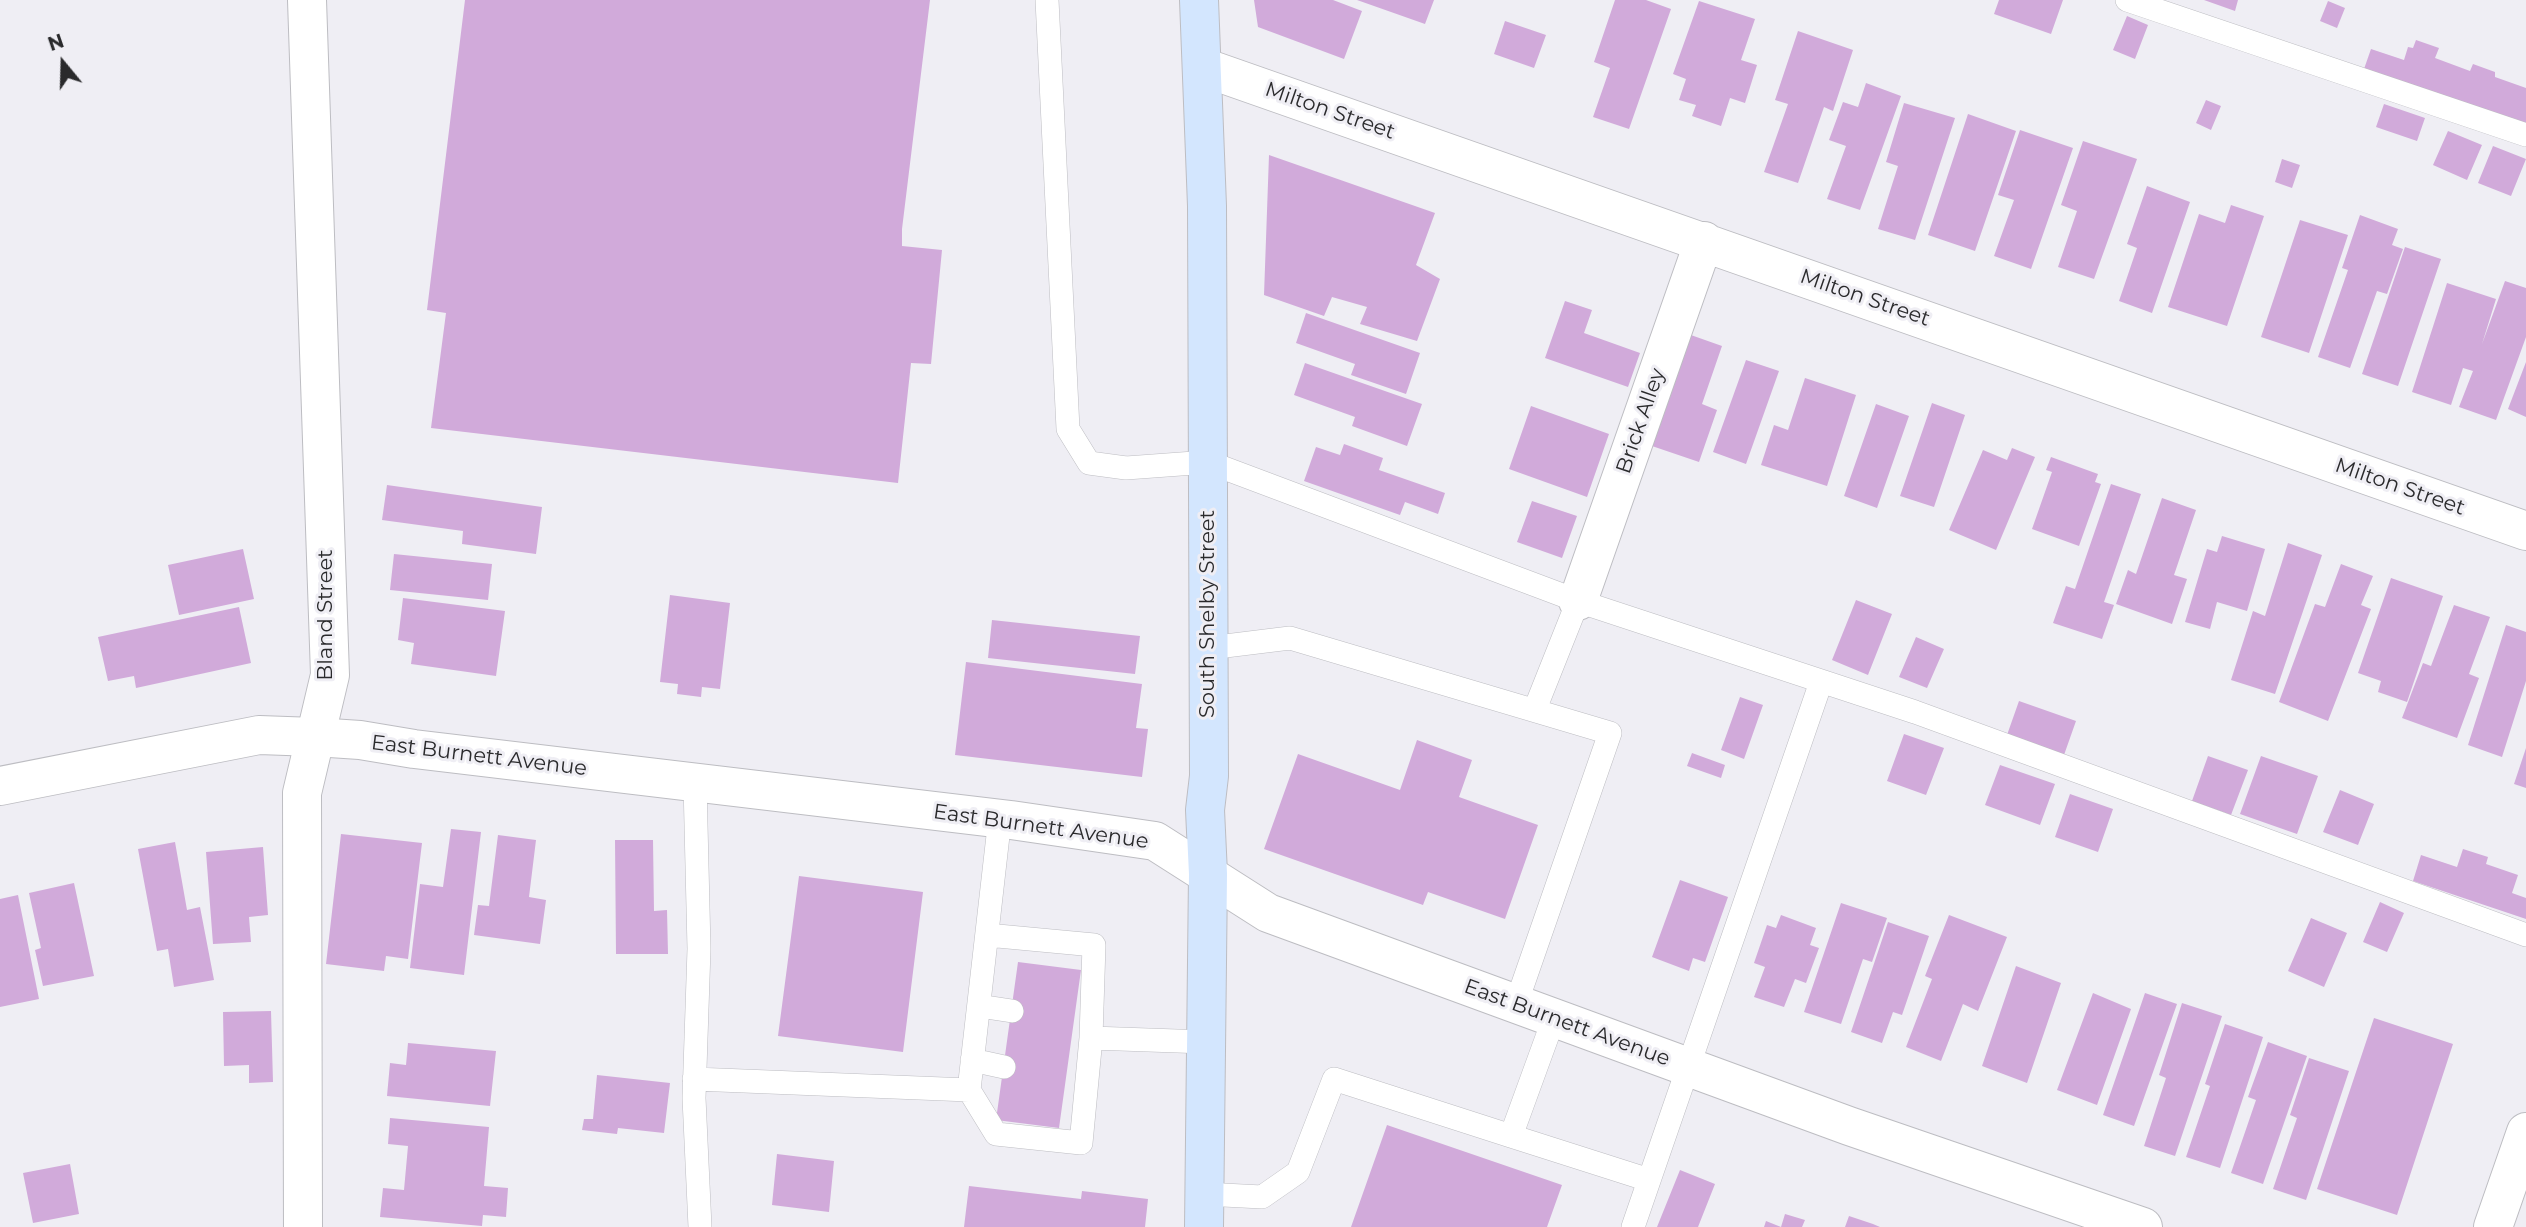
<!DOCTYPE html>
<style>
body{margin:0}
#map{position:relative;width:2526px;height:1227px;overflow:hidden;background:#efeef4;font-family:Montserrat,sans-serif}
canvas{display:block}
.north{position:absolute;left:28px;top:28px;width:70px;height:70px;-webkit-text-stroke:5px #efeef4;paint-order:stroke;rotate:341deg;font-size:19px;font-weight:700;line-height:28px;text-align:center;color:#2a2a2c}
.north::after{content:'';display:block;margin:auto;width:24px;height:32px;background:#2a2a2c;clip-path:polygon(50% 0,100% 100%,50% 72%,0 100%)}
</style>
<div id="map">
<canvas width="2526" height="1227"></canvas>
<div class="north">N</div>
</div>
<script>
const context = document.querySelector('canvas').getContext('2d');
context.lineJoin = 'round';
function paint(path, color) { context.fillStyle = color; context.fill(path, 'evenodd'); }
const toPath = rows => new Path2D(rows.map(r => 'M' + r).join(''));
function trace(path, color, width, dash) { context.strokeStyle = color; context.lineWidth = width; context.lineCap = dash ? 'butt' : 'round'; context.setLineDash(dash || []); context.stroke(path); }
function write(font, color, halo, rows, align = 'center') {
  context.font = font + ' Montserrat,sans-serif'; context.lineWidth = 6; context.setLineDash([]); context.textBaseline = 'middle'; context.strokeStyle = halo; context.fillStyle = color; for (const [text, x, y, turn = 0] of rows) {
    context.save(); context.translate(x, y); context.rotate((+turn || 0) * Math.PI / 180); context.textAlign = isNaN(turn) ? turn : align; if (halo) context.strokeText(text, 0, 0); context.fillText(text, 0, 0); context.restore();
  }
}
paint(toPath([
 [465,0,930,0,902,229,902,246,942,250,931,364,911,363,898,483,431,428,446,313,427,310],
 [1254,0,1333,0,1362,11,1344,59,1258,27],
 [1357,0,1434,0,1425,24],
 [1615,0,1646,0,1671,9,1629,129,1593,117,1610,68,1594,62],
 [1999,0,2063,0,2051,34,1994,14],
 [2204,0,2238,0,2235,11],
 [1699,1,1755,19,1741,60,1757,65,1745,103,1730,98,1721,126,1692,116,1696,105,1679,100,1686,79,1673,74],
 [2328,1,2345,8,2337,28,2320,21],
 [2127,16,2148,25,2135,59,2113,50],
 [1505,21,1546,35,1534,68,1494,54],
 [1798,31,1853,50,1833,111,1824,107,1798,183,1764,172,1788,104,1775,100],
 [2416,40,2439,48,2435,58,2470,71,2473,64,2495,72,2495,77,2526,88,2526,126,2364,69,2371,49,2404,60,2408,47,2413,48],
 [1866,83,1901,96,1860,210,1827,199,1846,146,1829,140,1843,102,1858,107],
 [2206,100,2221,106,2211,130,2196,123],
 [1904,103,1955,118,1915,240,1878,229,1898,166,1886,162],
 [2384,104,2425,118,2417,141,2376,127],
 [1968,114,2016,131,1975,251,1928,235],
 [2020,130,2073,148,2031,269,1994,256,2014,200,1998,195],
 [2448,131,2482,145,2467,180,2433,165],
 [2083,141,2137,159,2094,279,2058,267,2077,211,2061,205],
 [2493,146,2526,159,2511,196,2478,183],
 [1269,155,1435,213,1416,265,1440,279,1417,341,1360,324,1367,307,1332,297,1324,316,1264,295],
 [2282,159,2300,165,2292,188,2275,182],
 [2147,186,2190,202,2152,313,2119,301,2137,248,2127,244],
 [2231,205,2264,216,2227,326,2168,307,2199,214,2225,223],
 [2360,215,2398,229,2392,245,2403,249,2387,294,2377,291,2350,368,2318,357,2348,270,2342,268],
 [2300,220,2348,235,2309,353,2261,337],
 [2405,247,2441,259,2398,386,2362,374],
 [2505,281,2526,288,2526,337,2496,420,2459,407,2473,371,2463,368,2451,405,2412,392,2447,283,2496,299,2482,344],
 [1565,301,1592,310,1584,333,1640,353,1628,387,1545,358],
 [1306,313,1420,353,1406,394,1351,375,1355,364,1296,343],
 [1688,334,1722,346,1702,404,1717,410,1699,462,1649,445],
 [1746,360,1779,371,1746,464,1713,452],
 [2526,362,2526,417,2508,409],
 [1305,363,1422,404,1407,446,1352,426,1355,417,1294,395],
 [1805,378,1856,395,1827,486,1761,465,1774,425,1788,430],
 [1932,403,1965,415,1934,507,1900,496],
 [1876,404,1909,416,1877,508,1844,496],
 [1531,406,1609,434,1587,497,1509,469],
 [1344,444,1383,458,1379,470,1445,493,1438,514,1405,502,1400,515,1304,481,1316,447,1340,455],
 [2012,448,2035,457,1996,550,1949,530,1983,450,2007,460],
 [2051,457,2098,474,2095,482,2101,484,2079,546,2032,529,2052,472,2046,470],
 [2111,484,2141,494,2104,602,2114,605,2102,639,2053,623,2066,586,2075,589],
 [387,485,542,507,536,554,462,544,463,531,382,520],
 [2162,498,2196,510,2174,575,2187,579,2172,624,2116,604,2128,570,2136,574],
 [1532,501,1577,516,1562,558,1517,542],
 [2222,536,2265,549,2247,611,2217,602,2210,629,2185,622,2207,549,2217,552],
 [2288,543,2322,555,2275,694,2231,680,2253,611,2265,616],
 [243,549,254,599,179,615,168,565],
 [394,554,492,564,488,600,390,590],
 [2341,564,2373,576,2361,605,2371,609,2328,721,2279,702,2315,604,2325,607],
 [2391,578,2443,596,2407,702,2378,692,2381,681,2358,673],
 [670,595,730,603,720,689,702,687,701,697,677,694,678,684,660,682],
 [403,598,505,611,496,676,411,664,414,643,398,640],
 [1856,600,1892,614,1868,675,1832,660],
 [2454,605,2490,617,2469,674,2479,678,2457,738,2402,718,2423,663,2431,666],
 [239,607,251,663,136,688,134,676,108,681,98,637],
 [992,620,1140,636,1135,674,988,658],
 [2506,625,2526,632,2526,681,2502,757,2468,745],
 [1916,637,1944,649,1927,688,1899,677],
 [966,662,1142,684,1136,728,1148,729,1142,777,955,755],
 [1740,697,1763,705,1744,759,1721,750],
 [2019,701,2076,721,2064,755,2007,735],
 [1904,734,1944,748,1926,795,1887,781],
 [1417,740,1472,760,1459,797,1538,825,1505,919,1428,892,1423,905,1264,849,1298,754,1400,790],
 [2526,748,2526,788,2514,784],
 [1692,753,1725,765,1721,778,1687,766],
 [2208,756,2248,770,2231,815,2192,801],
 [2261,756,2318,776,2297,834,2240,814],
 [2000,765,2055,784,2040,825,1985,805],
 [2340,790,2374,804,2358,845,2323,832],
 [2070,794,2113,809,2098,852,2055,837],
 [451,829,481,832,464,975,410,968,420,884,443,887],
 [341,834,422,843,408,959,386,956,384,971,326,964],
 [498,835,536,840,529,897,546,900,540,944,474,935,478,905,489,906],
 [615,840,653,840,654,911,667,910,668,954,616,954],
 [175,842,187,910,200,907,214,980,174,987,168,949,157,951,138,849],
 [263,847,268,915,249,917,251,942,213,944,206,852],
 [2463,849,2488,857,2486,864,2518,875,2512,893,2526,898,2526,919,2413,881,2421,855,2457,867],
 [799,876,923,892,903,1052,778,1036],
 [1680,880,1728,897,1705,962,1693,958,1689,971,1652,957],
 [74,883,94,976,43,986,35,950,41,948,29,893],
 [18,895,39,999,0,1007,0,899],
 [2380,902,2404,913,2387,952,2363,942],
 [1841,903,1887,918,1872,962,1863,959,1841,1024,1804,1012],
 [1781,915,1816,928,1810,945,1819,948,1806,983,1795,979,1784,1007,1754,997,1765,967,1754,963,1767,925,1776,928],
 [1949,915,2007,937,1978,1011,1963,1004,1941,1061,1906,1047,1932,979,1925,976],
 [2311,918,2347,933,2324,987,2288,971],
 [1888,922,1929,936,1902,1015,1893,1012,1882,1043,1851,1032],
 [1018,962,1081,970,1059,1128,996,1120],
 [2016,966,2061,983,2027,1083,1982,1066],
 [2093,993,2131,1009,2097,1105,2057,1090],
 [2145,993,2177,1004,2134,1126,2103,1115],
 [2182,1003,2222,1016,2175,1156,2144,1146,2166,1078,2159,1075],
 [271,1011,273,1082,249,1083,249,1065,224,1066,223,1012],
 [2374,1018,2453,1044,2397,1215,2317,1189],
 [2225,1024,2263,1037,2220,1168,2186,1157,2210,1086,2205,1084],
 [2268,1042,2307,1056,2263,1184,2231,1173,2256,1100,2248,1097],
 [408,1043,496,1051,490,1106,387,1096,390,1063,406,1065],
 [2309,1058,2349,1071,2306,1200,2273,1189,2297,1118,2290,1115],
 [597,1075,670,1083,664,1133,618,1128,617,1134,582,1130,584,1119,593,1119],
 [390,1118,489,1127,484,1186,508,1188,506,1217,483,1215,482,1226,380,1217,383,1188,404,1190,408,1146,388,1144],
 [1387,1125,1562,1185,1547,1227,1351,1227],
 [777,1154,834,1161,829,1212,772,1205],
 [70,1164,79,1214,33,1223,23,1173],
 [1680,1170,1715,1184,1698,1227,1657,1227],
 [969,1186,1081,1199,1082,1191,1148,1199,1145,1227,964,1227],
 [1785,1214,1805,1220,1802,1227,1764,1227,1766,1221,1781,1227],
 [1849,1216,1873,1224,1880,1227,1845,1227]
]), '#d1aada');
const service = toPath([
 [1047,0,1068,429,1089,463,1126,468,1208,462,1578,601,1915,712,2526,935],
 [2127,0,2526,135],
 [1209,648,1290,638,1610,733,1516,1004],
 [1535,709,1578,601],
 [695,783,699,949,694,1098,700,1227],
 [987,935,1094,945,1091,1038,1206,1042],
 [979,1006,1012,1011],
 [972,1060,1004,1067],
 [694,1079,969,1090,1000,818],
 [969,1090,996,1134,1081,1143,1091,1038],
 [1511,1136,1649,1180],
 [1204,1194,1262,1197,1298,1172,1334,1079,1511,1136,1554,1018],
 [1633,1227,1821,682]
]);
const minor = toPath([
 [1203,67,2526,531],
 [1578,601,1704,241],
 [303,1227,302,793,330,675,307,0],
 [2493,1227,2526,1132]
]);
const tertiary = toPath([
 [0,786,259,735,315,737,360,740,414,749,1011,820,1155,841,1268,913,1849,1126,2143,1227]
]);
const secondary = toPath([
 [1199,0,1207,206,1209,776,1205,810,1208,874,1204,1227]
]);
trace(service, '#bdbdc2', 24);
trace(minor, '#bdbdc2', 40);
trace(tertiary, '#bdbdc2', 40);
trace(secondary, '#bdbdc2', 40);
trace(service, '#fff', 23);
trace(minor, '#fff', 38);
trace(tertiary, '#fff', 38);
trace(secondary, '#d3e6fe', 38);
write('21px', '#2a2a2c', '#efeef4', [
 ["Milton Street",1330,111,19],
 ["Milton Street",1865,298,19],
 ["Brick Alley",1641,421,-71],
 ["Milton Street",2400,487,19],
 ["South Shelby Street",1208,614,-90],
 ["Bland Street",326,615,-90],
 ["East Burnett Avenue",479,756,7],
 ["East Burnett Avenue",1041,827,8],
 ["East Burnett Avenue",1567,1023,20]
]);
</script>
